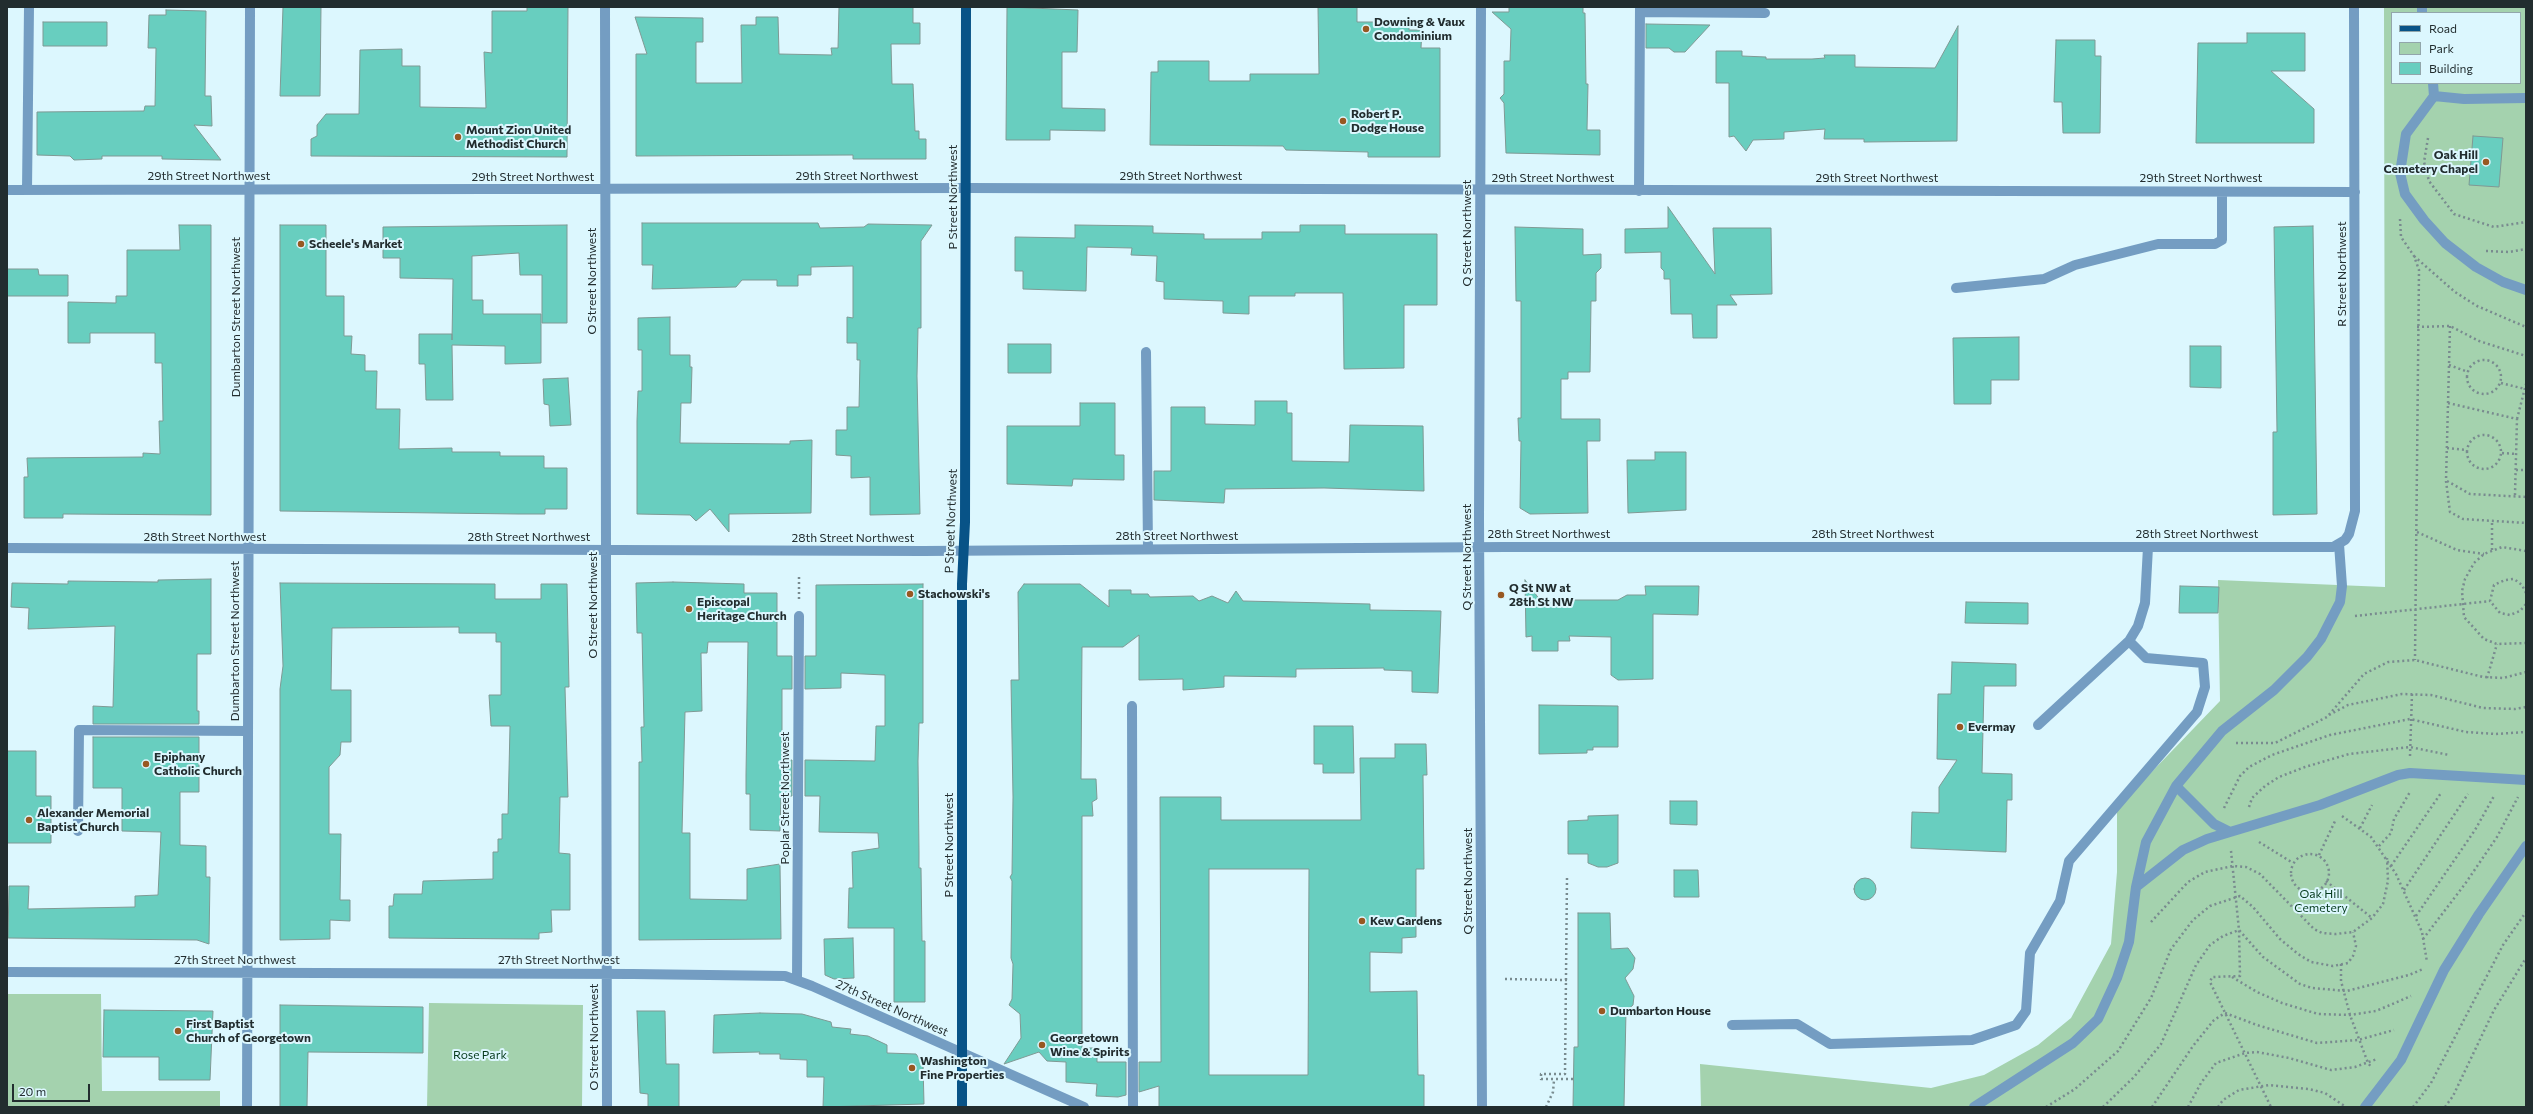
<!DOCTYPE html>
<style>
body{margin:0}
#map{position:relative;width:2533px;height:1114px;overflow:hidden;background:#dcf7fe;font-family:Commissioner,sans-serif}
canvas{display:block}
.frame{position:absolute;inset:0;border:8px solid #222d2f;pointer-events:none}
.legend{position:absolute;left:2391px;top:12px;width:130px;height:72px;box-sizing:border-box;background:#dcf7fe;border:1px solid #92a6ab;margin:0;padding:5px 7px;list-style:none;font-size:12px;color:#222d2f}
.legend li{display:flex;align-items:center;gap:8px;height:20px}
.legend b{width:20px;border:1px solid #92a6ab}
.scale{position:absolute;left:12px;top:1084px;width:78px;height:18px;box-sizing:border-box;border:2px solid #222d2f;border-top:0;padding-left:5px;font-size:12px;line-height:14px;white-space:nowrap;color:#222d2f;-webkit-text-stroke:3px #dcf7fe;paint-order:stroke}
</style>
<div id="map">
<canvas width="2533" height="1114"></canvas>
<div class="frame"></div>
<ul class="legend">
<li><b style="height:5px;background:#085387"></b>Road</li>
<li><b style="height:11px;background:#a4d2ae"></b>Park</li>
<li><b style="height:11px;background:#68cebf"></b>Building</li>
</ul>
<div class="scale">20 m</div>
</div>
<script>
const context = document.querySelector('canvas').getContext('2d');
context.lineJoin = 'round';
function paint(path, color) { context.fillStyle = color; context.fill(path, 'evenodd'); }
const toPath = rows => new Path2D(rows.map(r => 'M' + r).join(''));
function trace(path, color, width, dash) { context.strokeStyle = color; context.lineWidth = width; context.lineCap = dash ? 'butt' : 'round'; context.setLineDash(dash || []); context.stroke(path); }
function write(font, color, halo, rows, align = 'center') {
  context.font = font + ' Commissioner,sans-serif'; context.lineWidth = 4; context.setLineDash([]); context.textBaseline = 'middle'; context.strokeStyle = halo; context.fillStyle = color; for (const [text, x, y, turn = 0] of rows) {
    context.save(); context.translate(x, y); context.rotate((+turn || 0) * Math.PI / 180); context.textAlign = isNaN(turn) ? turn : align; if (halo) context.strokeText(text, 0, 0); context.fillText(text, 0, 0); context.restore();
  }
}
paint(toPath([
 [2384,7,2526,7,2526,1107,1701,1107,1700,1064,1931,1088,1984,1075,2038,1045,2071,1018,2111,944,2117,872,2117,808,2220,701,2218,580,2385,587],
 [2392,13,2520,13,2520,83,2392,83],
 [7,994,101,994,102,1091,220,1091,220,1107,7,1107],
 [429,1003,583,1005,582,1107,427,1107]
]), '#a4d2ae');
const building = toPath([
 [283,7,321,7,320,96,280,96,283,7],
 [527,7,568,7,567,157,311,156,311,139,317,136,317,125,326,114,359,114,360,50,402,49,402,66,420,66,420,107,486,108,484,52,492,53,492,11,527,11,527,7],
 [839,7,913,7,913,23,920,23,920,44,891,44,892,84,913,84,915,131,919,131,919,139,926,139,926,159,853,159,853,155,636,156,636,54,647,54,635,17,703,18,703,42,696,42,696,83,742,83,741,25,756,25,756,17,778,17,779,54,832,55,831,48,838,48,839,7],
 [1007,7,1078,10,1077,52,1062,52,1062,108,1105,109,1105,131,1050,130,1050,140,1006,140,1007,7],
 [1318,7,1357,7,1357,22,1409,22,1409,30,1422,30,1421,48,1440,48,1440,157,1368,157,1368,152,1286,150,1283,146,1150,145,1151,72,1158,72,1158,61,1209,61,1209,81,1250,81,1250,74,1319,74,1318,7],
 [1509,7,1583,7,1583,13,1585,13,1586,84,1588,84,1587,130,1600,130,1600,155,1506,153,1504,103,1500,98,1504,94,1504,61,1510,61,1511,29,1492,12,1509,12,1509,7],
 [166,10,206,11,205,96,211,96,212,126,194,125,221,160,162,159,162,156,102,156,102,159,74,160,70,156,37,155,37,112,144,111,145,106,155,106,156,48,148,48,149,15,166,15,166,10],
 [43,22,107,22,107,46,43,46,43,22],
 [1646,24,1710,25,1685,52,1674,52,1669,48,1646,48,1646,24],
 [1958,26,1957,141,1864,142,1864,139,1824,139,1825,129,1784,132,1784,139,1753,140,1746,151,1734,136,1729,137,1729,83,1716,83,1716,51,1742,51,1742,56,1766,57,1766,59,1812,59,1825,58,1824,55,1855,55,1855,67,1935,68,1958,26],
 [2247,33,2305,33,2305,71,2271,71,2314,109,2314,143,2196,143,2198,43,2247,43,2247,33],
 [2056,40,2095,40,2095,56,2101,56,2100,133,2063,133,2062,102,2054,102,2056,40],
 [2473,136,2503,138,2499,187,2469,185,2473,136],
 [1668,207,1715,274,1713,228,1771,228,1772,294,1730,295,1737,305,1717,305,1717,338,1693,338,1692,314,1671,314,1670,279,1664,279,1664,271,1661,268,1661,252,1625,253,1625,229,1668,228,1668,207],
 [642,223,818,223,820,228,864,227,868,224,932,225,921,241,921,328,918,328,917,376,920,514,870,515,870,477,851,478,851,456,836,455,836,430,847,430,847,407,859,407,860,360,857,360,857,343,847,343,847,317,853,318,853,266,811,267,811,275,798,275,798,286,777,286,777,280,742,280,736,287,652,289,653,265,642,265,642,223],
 [179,225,211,225,211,515,63,514,63,518,24,518,24,477,28,477,27,458,143,457,143,453,160,454,159,421,163,421,162,363,155,363,155,333,90,333,90,343,68,343,68,302,116,303,116,296,127,296,127,250,180,250,179,225],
 [280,225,326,225,326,296,344,296,344,336,352,336,351,354,365,355,365,371,377,371,376,409,400,409,399,449,452,448,452,452,500,452,500,456,544,456,544,468,567,468,567,509,545,509,545,514,518,514,280,511,280,225],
 [567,225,567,323,542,323,542,275,520,275,519,253,472,256,472,300,483,300,483,314,541,314,541,363,505,364,505,346,452,345,453,400,426,400,425,364,419,364,419,334,452,334,452,340,453,279,400,278,400,258,383,258,383,227,567,225],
 [1075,225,1153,226,1153,233,1204,234,1204,239,1262,239,1262,232,1300,232,1300,225,1345,225,1345,234,1437,234,1437,305,1404,305,1404,368,1344,369,1343,293,1295,293,1295,296,1249,296,1249,314,1223,313,1223,301,1164,299,1164,282,1156,281,1157,256,1131,255,1132,248,1087,247,1086,291,1023,289,1023,271,1015,271,1015,237,1075,238,1075,225],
 [2313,226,2317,514,2273,515,2273,432,2277,432,2274,227,2313,226],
 [1515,227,1583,229,1583,255,1601,254,1601,268,1596,273,1596,301,1591,301,1590,372,1568,372,1568,379,1561,379,1561,419,1600,419,1600,441,1587,441,1588,513,1530,514,1520,508,1521,441,1519,441,1518,418,1521,418,1521,301,1516,301,1515,227],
 [7,269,38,269,39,275,68,275,68,296,7,296,7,269],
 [670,317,670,355,690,355,690,367,692,367,691,403,681,403,680,443,790,444,790,441,812,440,811,513,729,514,729,532,710,509,696,521,690,515,637,514,637,421,638,391,642,391,642,350,638,350,638,318,670,317],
 [2019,337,2019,380,1991,380,1991,404,1954,404,1953,338,2019,337],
 [1008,344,1051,344,1051,373,1008,373,1008,344],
 [2190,346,2221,346,2221,388,2190,387,2190,346],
 [568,378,571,425,550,426,549,405,544,404,543,379,568,378],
 [1255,401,1287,401,1287,413,1292,413,1292,461,1349,462,1350,425,1423,426,1424,491,1324,488,1225,489,1224,503,1154,500,1154,471,1171,471,1171,407,1205,407,1205,424,1255,425,1255,401],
 [1080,403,1115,403,1115,455,1124,455,1124,480,1073,479,1072,486,1007,484,1007,426,1080,426,1080,403],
 [1655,452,1686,452,1686,510,1628,513,1627,460,1655,460,1655,452],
 [211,579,211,654,197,654,197,711,199,711,199,724,93,724,93,706,113,707,115,626,28,629,29,608,11,607,12,583,68,584,68,581,158,582,158,580,211,579],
 [1525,580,1540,600,1618,600,1627,595,1646,595,1645,586,1699,586,1698,615,1653,614,1653,679,1618,680,1611,675,1611,637,1569,636,1570,641,1558,641,1558,651,1532,651,1532,636,1526,637,1525,580],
 [673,582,744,584,744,593,777,593,777,656,792,656,792,689,782,689,782,760,792,760,792,796,781,796,780,831,750,830,750,794,746,794,746,775,748,642,708,642,707,653,701,653,702,711,685,712,682,833,690,833,690,899,747,900,747,869,780,864,781,939,639,940,639,762,642,762,641,727,644,727,642,633,637,633,636,583,673,582],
 [280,583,495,584,495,599,541,599,541,584,567,584,569,687,565,687,568,797,560,797,559,853,570,854,570,910,551,910,552,932,539,933,539,939,389,938,389,906,393,906,394,894,422,894,423,881,493,879,493,852,498,852,498,839,502,839,502,814,508,814,510,726,491,726,489,695,501,695,501,642,496,642,496,633,459,633,459,627,332,628,331,690,351,690,351,742,341,742,340,755,329,767,329,834,341,834,340,900,350,900,350,921,330,920,330,939,280,940,280,689,283,666,280,583],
 [923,584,923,723,919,723,918,761,919,852,919,868,921,868,922,941,925,941,925,1002,894,1002,894,928,848,928,849,888,853,888,852,852,879,848,878,833,819,832,820,796,805,796,805,760,875,761,876,726,885,726,885,675,841,673,841,688,805,689,805,656,816,656,816,585,923,584],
 [1024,584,1080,584,1109,607,1109,590,1131,590,1131,594,1148,594,1150,597,1193,596,1199,601,1212,596,1228,603,1236,591,1243,601,1370,604,1370,610,1441,611,1438,693,1412,692,1412,671,1384,670,1384,668,1296,669,1296,677,1224,676,1224,687,1183,690,1183,679,1139,680,1139,635,1123,647,1082,647,1081,779,1096,779,1097,799,1092,802,1093,816,1082,816,1082,1048,1097,1048,1097,1062,1126,1062,1126,1095,1118,1097,1096,1096,1097,1084,1066,1082,1066,1062,1047,1061,1039,1052,1004,1064,1021,1038,1020,1014,1009,1005,1012,999,1013,964,1011,958,1012,881,1010,877,1012,874,1013,797,1011,680,1019,680,1018,592,1024,584],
 [2180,586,2219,587,2218,613,2179,613,2180,586],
 [1966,602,2028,603,2028,624,1965,623,1966,602],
 [1952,662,2016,664,2016,686,1984,686,1982,773,2012,774,2012,800,2007,800,2006,852,1911,848,1912,812,1939,813,1939,787,1957,760,1937,759,1938,694,1951,694,1952,662],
 [1539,705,1618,706,1618,747,1593,747,1593,750,1587,750,1587,753,1539,754,1539,705],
 [1314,726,1353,726,1354,773,1323,773,1323,764,1314,764,1314,726],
 [93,737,199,737,199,792,180,792,180,845,206,846,206,877,210,877,209,944,197,940,8,938,9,886,29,886,28,909,135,907,135,896,158,895,161,832,122,831,122,788,93,788,93,737],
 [1395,744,1426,744,1427,775,1423,775,1424,869,1416,869,1416,937,1402,938,1402,953,1370,952,1370,992,1417,991,1418,1075,1424,1075,1424,1107,1159,1107,1159,1086,1139,1092,1139,1062,1161,1062,1160,797,1221,797,1221,820,1361,820,1360,758,1395,758,1395,744],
 [1209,869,1309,869,1308,1075,1209,1075,1209,869],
 [7,751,36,751,36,796,51,796,51,843,7,843,7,751],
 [1670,801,1697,801,1697,825,1670,824,1670,801],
 [1618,815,1618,863,1607,867,1598,867,1588,863,1588,854,1568,854,1568,821,1588,820,1588,816,1618,815],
 [1674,870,1698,870,1699,897,1674,897,1674,870],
 '1854 889a11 11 0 1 1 22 0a11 11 0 1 1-22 0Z',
 [1578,913,1610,913,1611,949,1628,948,1635,958,1633,969,1625,978,1634,996,1633,1005,1626,1011,1624,1107,1573,1107,1574,1047,1578,1047,1578,913],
 [853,938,854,978,834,979,825,975,824,939,853,938],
 [280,1005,423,1007,423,1053,308,1052,307,1107,280,1107,280,1005],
 [104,1010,213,1011,210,1080,159,1080,159,1057,103,1057,104,1010],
 [637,1011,665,1011,666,1064,679,1064,679,1107,648,1107,648,1094,640,1093,637,1011],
 [760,1013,802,1014,831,1022,832,1027,851,1029,850,1034,868,1036,887,1045,887,1053,916,1054,923,1064,924,1104,823,1107,824,1077,807,1077,807,1060,780,1059,780,1054,759,1054,760,1052,713,1053,714,1015,760,1013]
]);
paint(building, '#68cebf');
trace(building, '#7f9994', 1);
trace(toPath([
 [2428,138,2424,162,2429,181,2454,214,2494,227,2526,222],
 [2400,219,2401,237,2414,256,2419,270,2415,660],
 [2486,251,2509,252,2526,249],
 [2414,256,2455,292,2477,306,2526,327],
 [2450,326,2446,481,2450,512,2463,519,2526,523],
 [2417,327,2450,326,2479,341,2526,356],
 '2467 377a17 17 0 1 1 34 0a17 17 0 1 1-34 0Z',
 [2449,365,2468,372],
 [2501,383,2525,389],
 [2448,403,2517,419,2515,495],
 [2517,419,2526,384],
 '2467 452a17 17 0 1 1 34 0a17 17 0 1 1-34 0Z',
 [2447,448,2467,450],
 [2502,453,2516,454],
 [2516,470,2526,470],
 [2447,481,2470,494,2526,497],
 [2417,532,2457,550,2484,554],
 [2492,550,2492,521],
 [2526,551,2502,547,2484,554,2474,563,2465,579,2462,591,2464,617,2484,639,2497,644,2526,643],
 [2526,593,2522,585,2514,579,2505,580,2494,585,2490,601,2500,613,2510,615,2520,611,2526,604],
 [799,599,799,574],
 [2355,616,2490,601],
 [2487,678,2497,644],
 [2329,715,2348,705,2402,694,2431,695,2483,708,2515,709,2526,707],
 [2236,743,2275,743,2327,717,2364,674,2388,662,2415,660,2483,677,2503,678,2526,672],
 [2410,756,2412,694],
 [2249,807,2252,798,2265,786,2279,777,2305,767,2349,754,2410,747,2449,755],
 [2224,808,2240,776,2249,767,2272,755,2330,735,2410,719,2466,732,2496,734,2526,732],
 [2342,816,2371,837,2396,874,2422,932,2427,962],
 [2360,828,2372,805],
 [2259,842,2293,863],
 [2379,846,2391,833,2394,819,2410,792],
 [2231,851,2239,930,2240,976,2212,977,2210,982,2271,1107],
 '2291 873a19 19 0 1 1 38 0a19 19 0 1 1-38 0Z',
 [2319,855,2336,819],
 [2391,866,2441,793],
 [1567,878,1565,1074,1541,1074,1541,1079,1574,1079],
 [2326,881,2372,918],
 [2404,890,2468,794],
 [2416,916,2475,830,2494,796],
 [2151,922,2188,882,2205,872,2233,866,2246,867,2260,874,2314,929,2322,933,2336,934,2353,932,2372,918,2383,904,2388,881,2387,858],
 [2423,939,2465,884,2497,837,2518,797],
 [2341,964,2341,981,2350,1015,2368,1063,2372,1068],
 [2232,977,2257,992,2282,1003,2318,1014,2350,1015,2376,1011,2411,996],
 [1505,979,1567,980],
 [1546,1107,1553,1092,1554,1080],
 [2046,1107,2075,1089,2118,1051,2151,998,2171,949,2193,920,2210,906,2240,896,2253,907,2280,939,2298,954,2311,962,2333,966,2348,963,2353,956,2356,946,2353,932],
 [2103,1107,2134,1077,2161,1044,2196,965,2210,945,2223,936,2239,930,2263,957,2300,984,2312,988,2347,991,2409,975,2423,969],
 [2152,1107,2193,1046,2214,1020,2225,1013,2257,1025,2317,1043,2358,1040,2394,1030],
 [2188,1107,2201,1083,2216,1063,2245,1053,2257,1052,2289,1058,2331,1070,2355,1067,2377,1059],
 [2218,1107,2223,1100,2239,1090,2269,1085,2309,1089,2325,1093,2346,1107],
 [2413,1107,2431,1083,2503,945,2526,912],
 [2445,1107,2453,1096,2494,1010,2526,958]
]), '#798b8f', 2.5, [2, 3]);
trace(toPath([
 [605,7,607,1107],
 [1481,7,1479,519,1482,1107],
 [2422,7,2422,13],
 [1640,12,1765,13],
 [2433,83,2434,96],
 [2526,98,2464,99,2434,96,2406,134,2400,173,2405,194,2424,220,2445,243,2476,267,2503,282,2526,290],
 [7,190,966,188,2355,192],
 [27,190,29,7],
 [1639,191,1640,7],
 [1956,288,2044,279,2075,265,2158,244,2215,244,2222,240,2222,192],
 [1146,352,1148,549],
 [7,548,923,551,1505,547,2333,547,2345,540,2349,534,2355,511,2354,7],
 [1132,706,1133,1107],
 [2038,725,2129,641,2138,626,2145,603,2148,547],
 [2176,786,2214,824,2230,832,2320,805,2398,775,2410,773,2526,780],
 [78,831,79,730,248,731],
 [2136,887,2183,850,2207,839,2230,832],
 [7,972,633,974,785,976,812,986,1084,1107],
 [797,980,799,616],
 [1732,1025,1797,1024,1830,1044,1972,1040,2016,1025,2026,1011,2030,953,2060,901,2069,861,2197,712,2205,687,2203,663,2146,658,2129,641],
 [247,1107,250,7],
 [1974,1107,2073,1043,2098,1019,2117,978,2129,942,2136,887,2146,842,2176,786,2222,731,2274,690,2307,657,2321,639,2340,602,2342,586,2339,544],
 [2365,1107,2401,1060,2444,970,2479,914,2526,846]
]), '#749dc2', 10);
trace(toPath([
 [962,1107,962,584,965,522,966,7]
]), '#085387', 10);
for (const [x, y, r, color] of [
 [1366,29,4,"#985822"],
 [1343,121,4,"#985822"],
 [458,137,4,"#985822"],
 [2486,162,4,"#985822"],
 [301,244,4,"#985822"],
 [910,594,4,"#985822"],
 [1501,595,4,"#985822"],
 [689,609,4,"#985822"],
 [1960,727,4,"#985822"],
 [146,764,4,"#985822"],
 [29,820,4,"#985822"],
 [1362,921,4,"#985822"],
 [1602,1011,4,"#985822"],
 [178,1031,4,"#985822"],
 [1042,1045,4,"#985822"],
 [912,1068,4,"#985822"]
]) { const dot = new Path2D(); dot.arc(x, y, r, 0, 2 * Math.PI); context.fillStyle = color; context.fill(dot); trace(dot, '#dcf7fe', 1.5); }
write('bold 12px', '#222d2f', '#dcf7fe', [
 ["Downing & Vaux",1374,22],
 ["Condominium",1374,36],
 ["Robert P.",1351,114],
 ["Dodge House",1351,128],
 ["Mount Zion United",466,130],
 ["Methodist Church",466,144],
 ["Oak Hill",2478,155,"right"],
 ["Cemetery Chapel",2478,169,"right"],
 ["Scheele's Market",309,244],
 ["Q St NW at",1509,588],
 ["28th St NW",1509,602],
 ["Stachowski's",918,594],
 ["Episcopal",697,602],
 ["Heritage Church",697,616],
 ["Evermay",1968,727],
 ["Epiphany",154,757],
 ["Catholic Church",154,771],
 ["Alexander Memorial",37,813],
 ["Baptist Church",37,827],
 ["Kew Gardens",1370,921],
 ["Dumbarton House",1610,1011],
 ["First Baptist",186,1024],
 ["Church of Georgetown",186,1038],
 ["Georgetown",1050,1038],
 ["Wine & Spirits",1050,1052],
 ["Washington",920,1061],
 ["Fine Properties",920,1075]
], 'left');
write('12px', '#222d2f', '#dcf7fe', [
 ["29th Street Northwest",209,176],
 ["29th Street Northwest",857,176],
 ["29th Street Northwest",1181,176],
 ["29th Street Northwest",533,177],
 ["29th Street Northwest",1553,178],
 ["29th Street Northwest",1877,178],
 ["29th Street Northwest",2201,178],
 ["P Street Northwest",953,197,-90],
 ["Q Street Northwest",1467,233,-90],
 ["R Street Northwest",2342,274,-90],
 ["O Street Northwest",592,281,-90],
 ["Dumbarton Street Northwest",236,317,-90],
 ["P Street Northwest",951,521,-88],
 ["28th Street Northwest",1549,534],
 ["28th Street Northwest",1873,534],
 ["28th Street Northwest",2197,534],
 ["28th Street Northwest",1177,536],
 ["28th Street Northwest",205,537],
 ["28th Street Northwest",529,537],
 ["28th Street Northwest",853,538],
 ["Q Street Northwest",1467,557,-90],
 ["O Street Northwest",593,605,-90],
 ["Dumbarton Street Northwest",235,641,-90],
 ["Poplar Street Northwest",785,798,-90],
 ["P Street Northwest",949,845,-90],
 ["Q Street Northwest",1468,881,-90],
 ["27th Street Northwest",235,960],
 ["27th Street Northwest",559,960],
 ["27th Street Northwest",892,1008,24],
 ["O Street Northwest",594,1037,-90]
]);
write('12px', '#04391a', '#dcf7fe', [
 ["Oak Hill",2321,894],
 ["Cemetery",2321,908],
 ["Rose Park",480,1055]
]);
</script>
